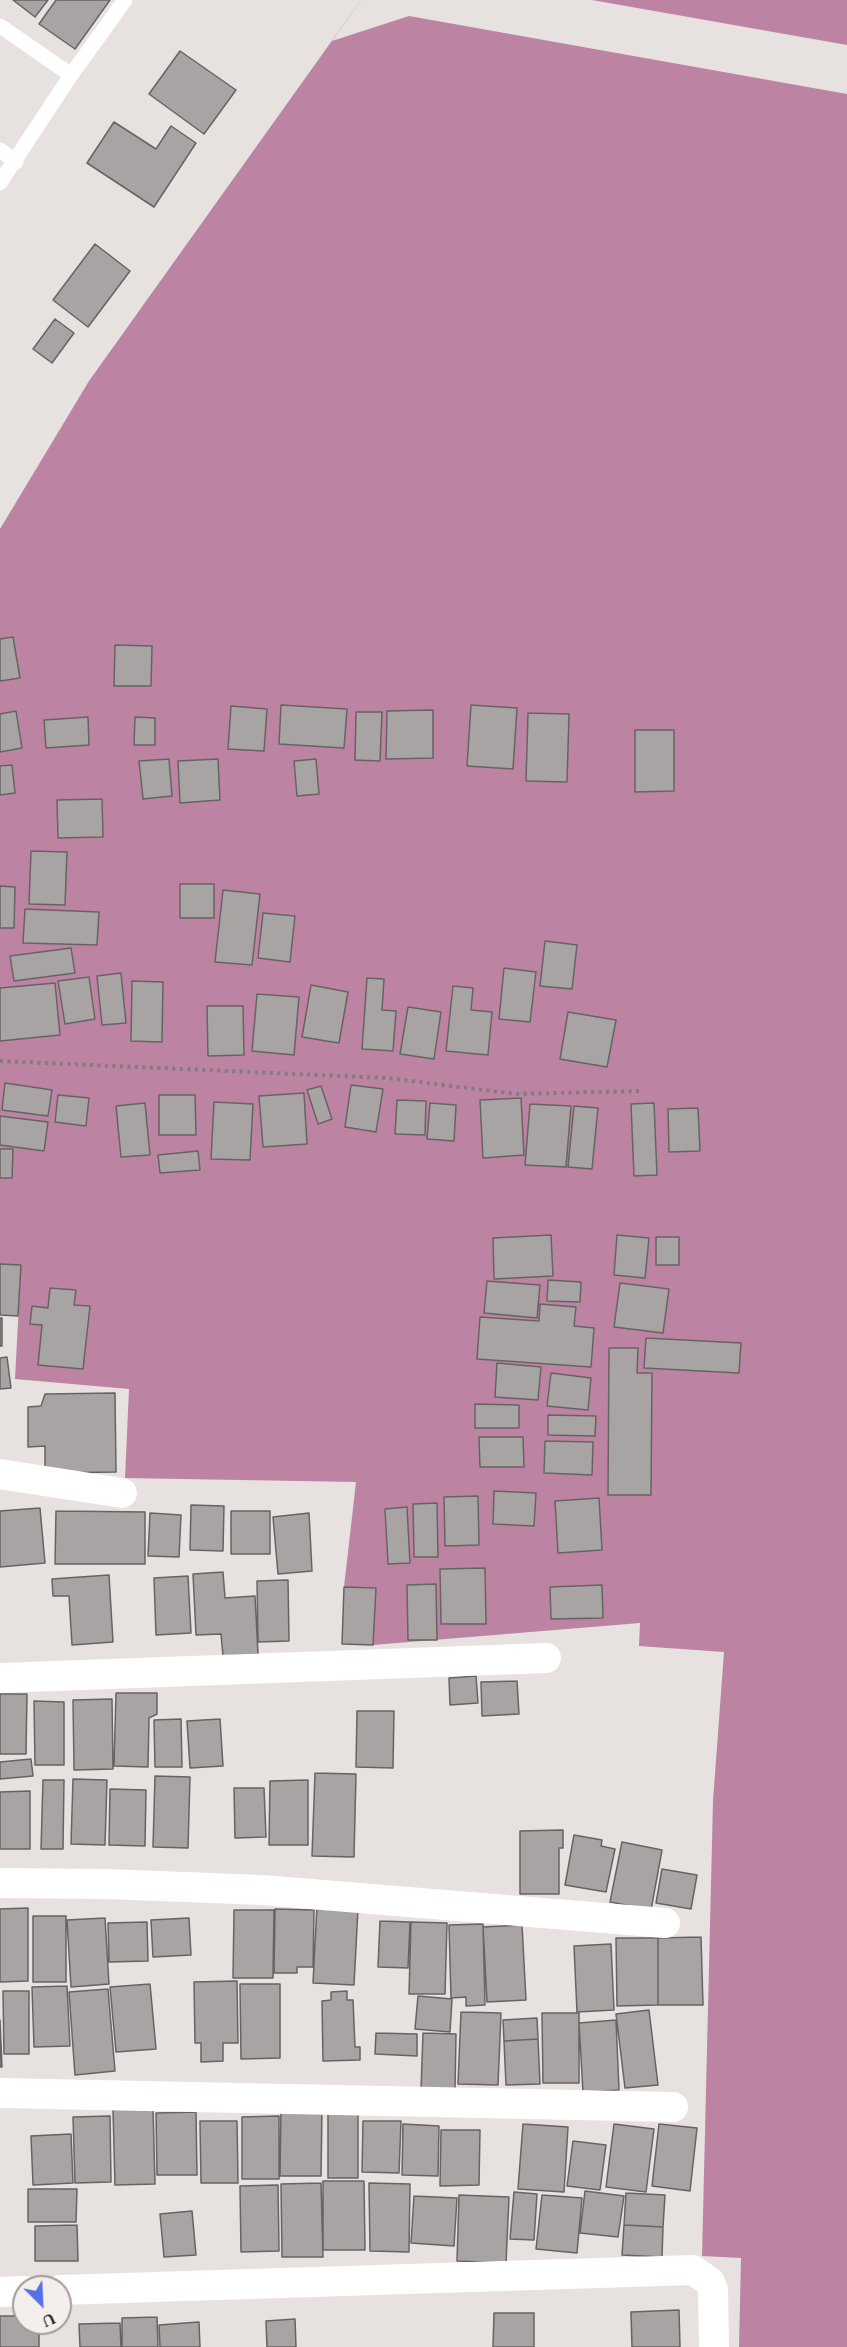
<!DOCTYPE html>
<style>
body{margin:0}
#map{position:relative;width:847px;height:2347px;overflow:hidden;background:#e7e1e0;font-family:Spectral,serif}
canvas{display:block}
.north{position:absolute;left:12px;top:2275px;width:60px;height:60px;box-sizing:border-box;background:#f4efed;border:2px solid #9f9b9a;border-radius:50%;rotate:156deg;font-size:16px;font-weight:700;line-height:24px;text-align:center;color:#201e1e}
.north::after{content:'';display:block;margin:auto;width:21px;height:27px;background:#5571e6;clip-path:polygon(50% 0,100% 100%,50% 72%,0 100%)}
</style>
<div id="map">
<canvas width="847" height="2347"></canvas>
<div class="north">U</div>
</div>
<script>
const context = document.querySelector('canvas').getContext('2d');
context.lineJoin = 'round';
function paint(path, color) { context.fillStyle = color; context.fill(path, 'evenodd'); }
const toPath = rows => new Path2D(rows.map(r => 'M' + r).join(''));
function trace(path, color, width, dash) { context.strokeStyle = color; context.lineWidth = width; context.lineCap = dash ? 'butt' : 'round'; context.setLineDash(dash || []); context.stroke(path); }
paint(toPath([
 [361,0,847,0,847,2347,739,2347,741,2258,702,2256,713,1801,724,1652,639,1646,640,1623,373,1645,342,1644,344,1587,356,1482,125,1478,129,1389,15,1379,21,1265,0,1264,0,529,89,381]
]), '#bd83a3');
paint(toPath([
 [361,0,592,0,847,45,847,94,409,16,332,41]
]), '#e7e1e0');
const building = toPath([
 [13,0,48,0,35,17,13,0],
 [56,0,110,0,75,49,39,24,56,0],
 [180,51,236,90,204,134,149,94,180,51],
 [114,122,156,149,171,126,196,143,154,207,87,163,114,122],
 [95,244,130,271,88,327,53,300,95,244],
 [55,319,74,333,52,363,33,349,55,319],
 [13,637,20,678,0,681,0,639,13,637],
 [115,645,152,646,151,686,114,686,115,645],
 [281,705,347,709,344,748,279,744,281,705],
 [471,705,517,708,513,769,467,766,471,705],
 [231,706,267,709,264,751,228,749,231,706],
 [433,710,433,758,386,759,387,711,433,710],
 [16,711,22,748,0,752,0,714,16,711],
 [356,712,382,712,380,761,355,760,356,712],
 [528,713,569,714,567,782,526,781,528,713],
 [88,717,89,745,46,748,44,720,88,717],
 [135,717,155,718,155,745,134,745,135,717],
 [635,730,674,730,674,791,635,792,635,730],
 [169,759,172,796,143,799,139,761,169,759],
 [218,759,220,800,180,803,178,761,218,759],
 [316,759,319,794,297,796,294,761,316,759],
 [12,765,15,793,0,795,0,766,12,765],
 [102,799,103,837,58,838,57,800,102,799],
 [31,851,67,852,65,905,29,904,31,851],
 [180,884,214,884,214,918,180,918,180,884],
 [0,886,15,887,14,928,0,928,0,886],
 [223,890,260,894,252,965,215,962,223,890],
 [25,909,99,912,97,945,23,943,25,909],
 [263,913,295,916,290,962,258,958,263,913],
 [545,941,577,945,572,989,540,986,545,941],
 [71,948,75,973,14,981,10,956,71,948],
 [504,968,536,972,530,1022,499,1019,504,968],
 [121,973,126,1023,102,1025,97,976,121,973],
 [89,977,95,1019,65,1024,58,981,89,977],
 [367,978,384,979,382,1010,396,1011,393,1051,362,1049,367,978],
 [132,981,163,982,162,1042,131,1041,132,981],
 [55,983,60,1035,0,1041,0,988,55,983],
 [311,985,348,992,339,1043,302,1037,311,985],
 [453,986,473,988,471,1010,492,1012,488,1055,446,1051,453,986],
 [257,994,299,997,294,1055,252,1051,257,994],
 [207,1006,243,1006,244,1055,208,1056,207,1006],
 [408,1007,441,1012,434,1059,400,1054,408,1007],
 [568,1012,616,1020,607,1067,560,1059,568,1012],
 [5,1083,52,1090,48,1116,2,1110,5,1083],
 [351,1085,383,1089,376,1132,345,1127,351,1085],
 [321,1086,332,1119,318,1124,307,1090,321,1086],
 [304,1093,307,1144,263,1147,259,1096,304,1093],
 [58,1095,89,1098,86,1126,55,1122,58,1095],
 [159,1095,195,1095,196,1135,159,1135,159,1095],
 [521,1098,524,1155,483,1158,480,1100,521,1098],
 [397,1100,426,1101,425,1135,395,1134,397,1100],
 [214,1102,253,1104,250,1160,211,1159,214,1102],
 [145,1103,150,1155,121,1157,116,1106,145,1103],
 [430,1103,456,1105,454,1141,427,1139,430,1103],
 [654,1103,657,1175,634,1176,631,1104,654,1103],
 [530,1104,571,1106,566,1167,525,1165,530,1104],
 [574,1106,598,1108,592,1169,568,1167,574,1106],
 [698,1108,700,1151,669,1152,668,1109,698,1108],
 [0,1116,48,1122,44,1151,0,1145,0,1116],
 [0,1149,13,1149,12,1178,0,1178,0,1149],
 [198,1151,200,1170,160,1173,158,1155,198,1151],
 [551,1235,553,1276,494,1279,493,1238,551,1235],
 [617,1235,649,1238,645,1278,614,1275,617,1235],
 [656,1237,679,1237,679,1265,656,1265,656,1237],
 [0,1264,21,1265,18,1316,0,1315,0,1264],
 [548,1280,581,1282,580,1302,547,1301,548,1280],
 [487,1281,540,1285,537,1318,484,1313,487,1281],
 [620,1283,669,1289,663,1333,614,1327,620,1283],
 [50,1288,76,1290,74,1305,90,1306,83,1369,38,1365,42,1325,30,1324,32,1306,48,1308,50,1288],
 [540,1304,576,1307,574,1326,594,1328,591,1367,477,1359,480,1317,539,1321,540,1304],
 [0,1318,2,1318,2,1346,0,1346,0,1318],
 [646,1338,741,1343,739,1373,644,1368,646,1338],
 [609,1348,638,1348,637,1373,652,1373,651,1495,608,1495,609,1348],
 [7,1357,11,1388,0,1389,0,1358,7,1357],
 [497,1363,541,1367,538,1400,495,1397,497,1363],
 [551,1373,591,1378,588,1410,547,1406,551,1373],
 [115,1393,116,1472,45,1473,45,1446,28,1447,28,1407,41,1406,45,1394,115,1393],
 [475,1404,519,1405,519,1428,475,1428,475,1404],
 [548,1415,596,1416,595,1436,548,1435,548,1415],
 [479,1437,523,1437,524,1467,480,1467,479,1437],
 [545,1441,593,1442,592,1475,544,1473,545,1441],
 [494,1491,536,1493,534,1526,493,1524,494,1491],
 [478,1496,479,1545,445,1546,444,1497,478,1496],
 [599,1498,602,1550,558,1553,555,1501,599,1498],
 [437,1503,438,1557,414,1557,413,1504,437,1503],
 [191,1505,224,1506,223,1551,190,1550,191,1505],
 [407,1507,410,1563,388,1564,385,1509,407,1507],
 [40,1508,45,1563,0,1567,0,1511,40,1508],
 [56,1511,145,1512,145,1564,55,1564,56,1511],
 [231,1511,270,1511,270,1554,231,1554,231,1511],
 [150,1513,181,1515,179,1557,148,1556,150,1513],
 [309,1513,312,1571,278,1574,273,1517,309,1513],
 [485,1568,486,1624,441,1624,440,1569,485,1568],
 [223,1572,225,1598,255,1596,258,1654,223,1656,221,1634,196,1635,193,1574,223,1572],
 [109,1575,113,1642,72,1645,69,1596,53,1596,52,1579,109,1575],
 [188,1576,191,1633,156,1635,154,1578,188,1576],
 [288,1580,289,1641,258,1642,257,1581,288,1580],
 [436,1584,437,1640,408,1640,407,1585,436,1584],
 [602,1585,603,1618,551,1619,550,1587,602,1585],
 [344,1587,376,1588,373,1645,342,1644,344,1587],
 [476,1676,478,1703,450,1705,449,1678,476,1676],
 [517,1681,519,1714,482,1716,481,1682,517,1681],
 [116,1693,157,1693,157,1714,149,1718,148,1767,114,1766,116,1693],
 [0,1694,27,1694,26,1754,0,1754,0,1694],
 [112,1699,113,1769,74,1770,73,1700,112,1699],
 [34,1701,64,1702,64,1765,35,1765,34,1701],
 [357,1711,394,1711,393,1768,356,1767,357,1711],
 [181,1719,182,1767,155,1767,154,1720,181,1719],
 [220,1719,223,1766,190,1768,187,1721,220,1719],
 [31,1759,33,1776,0,1779,0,1762,31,1759],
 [315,1773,356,1774,354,1857,312,1856,315,1773],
 [155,1776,190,1777,188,1848,153,1847,155,1776],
 [73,1779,107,1780,105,1845,71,1844,73,1779],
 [43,1780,64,1780,63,1849,41,1849,43,1780],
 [308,1780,308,1845,269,1845,270,1781,308,1780],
 [234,1788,264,1788,266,1837,235,1838,234,1788],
 [110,1789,146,1790,145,1846,109,1845,110,1789],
 [30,1791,30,1849,0,1849,0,1792,30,1791],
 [563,1830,563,1848,559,1848,559,1894,520,1894,520,1831,563,1830],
 [574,1835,602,1840,601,1846,615,1849,606,1892,565,1885,574,1835],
 [622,1842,662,1850,651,1910,610,1902,622,1842],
 [662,1869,697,1875,691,1909,656,1903,662,1869],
 [317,1906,358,1908,354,1985,313,1983,317,1906],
 [28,1908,28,1981,0,1982,0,1909,28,1908],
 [275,1909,314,1910,313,1967,297,1967,297,1973,274,1973,275,1909],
 [234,1910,274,1910,273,1978,233,1978,234,1910],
 [33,1916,66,1916,66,1982,33,1982,33,1916],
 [105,1918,109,1984,71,1987,67,1920,105,1918],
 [189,1918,191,1955,153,1957,151,1920,189,1918],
 [380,1921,410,1922,408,1968,378,1967,380,1921],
 [147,1922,148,1961,109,1962,108,1923,147,1922],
 [411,1922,447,1923,445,1994,409,1994,411,1922],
 [483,1924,485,2005,466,2006,466,1997,451,1998,449,1925,483,1924],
 [522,1925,526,2000,487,2002,483,1927,522,1925],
 [701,1937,703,2005,658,2005,658,1938,701,1937],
 [616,1938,658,1938,658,2005,617,2006,616,1938],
 [611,1944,614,2010,577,2012,574,1946,611,1944],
 [237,1981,238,2043,223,2043,223,2061,201,2062,201,2043,195,2043,194,1982,237,1981],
 [150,1984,156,2049,116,2052,110,1987,150,1984],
 [240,1984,280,1984,280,2058,241,2059,240,1984],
 [67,1986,70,2046,34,2047,32,1987,67,1986],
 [108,1989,115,2071,75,2075,69,1992,108,1989],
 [3,1991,29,1991,29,2054,4,2054,3,1991],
 [347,1991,347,2000,353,2000,355,2047,360,2047,360,2060,323,2061,322,2001,331,2000,331,1992,347,1991],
 [418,1996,452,1999,450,2032,415,2029,418,1996],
 [649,2010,658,2085,625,2088,616,2014,649,2010],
 [461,2012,501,2013,498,2085,458,2084,461,2012],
 [542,2013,579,2013,579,2083,543,2083,542,2013],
 [537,2018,538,2039,504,2041,503,2020,537,2018],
 [0,2020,2,2067,0,2067,0,2020],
 [616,2020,619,2090,583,2092,579,2023,616,2020],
 [376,2033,417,2034,417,2056,375,2054,376,2033],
 [423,2033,456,2034,455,2091,421,2090,423,2033],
 [538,2039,540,2084,506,2085,504,2041,538,2039],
 [153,2108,155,2184,115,2185,113,2109,153,2108],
 [281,2108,322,2109,321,2176,280,2176,281,2108],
 [196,2112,197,2175,157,2175,156,2113,196,2112],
 [328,2113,358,2114,358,2178,328,2178,328,2113],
 [110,2116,111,2182,75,2183,73,2117,110,2116],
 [279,2116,279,2179,242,2179,242,2117,279,2116],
 [200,2121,237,2121,238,2183,201,2183,200,2121],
 [363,2121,401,2121,399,2173,362,2172,363,2121],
 [403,2124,439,2126,438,2176,402,2175,403,2124],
 [523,2124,568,2127,564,2192,518,2189,523,2124],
 [614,2124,654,2129,646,2192,606,2187,614,2124],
 [659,2124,697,2128,690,2191,652,2186,659,2124],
 [441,2130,480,2130,479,2185,440,2186,441,2130],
 [71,2134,73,2183,33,2185,31,2136,71,2134],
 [573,2141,606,2145,600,2190,567,2186,573,2141],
 [323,2181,364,2181,365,2250,323,2250,323,2181],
 [321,2183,323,2257,282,2257,281,2184,321,2183],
 [369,2183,410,2184,409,2252,370,2251,369,2183],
 [278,2185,279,2251,241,2252,240,2186,278,2185],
 [28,2189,77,2189,76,2222,28,2222,28,2189],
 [585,2191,624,2196,618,2237,580,2233,585,2191],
 [514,2192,537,2194,534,2240,510,2239,514,2192],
 [626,2193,665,2195,663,2227,624,2225,626,2193],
 [459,2195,509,2197,506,2263,457,2261,459,2195],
 [542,2195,582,2198,577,2253,536,2249,542,2195],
 [414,2196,457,2198,454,2246,411,2243,414,2196],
 [192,2211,196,2255,164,2257,160,2214,192,2211],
 [77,2225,78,2261,35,2261,35,2226,77,2225],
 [624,2225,663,2227,662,2257,622,2255,624,2225],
 [679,2310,680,2347,632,2347,631,2312,679,2310],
 [494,2313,534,2313,534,2347,493,2347,494,2313],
 [0,2316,24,2316,24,2323,39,2323,39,2347,0,2347,0,2316],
 [157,2317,158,2347,122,2347,122,2318,157,2317],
 [295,2319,296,2347,267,2347,266,2321,295,2319],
 [199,2322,200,2347,160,2347,159,2325,199,2322],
 [120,2323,121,2347,80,2347,79,2324,120,2323]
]);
paint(building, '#a9a4a4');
trace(building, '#686363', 1.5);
trace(toPath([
 [0,1061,387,1078,516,1094,640,1091]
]), '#817d7c', 4, [3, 4.5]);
trace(toPath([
 [0,26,71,75],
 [0,150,16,162],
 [0,183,71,75,125,0]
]), '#fff', 15);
trace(toPath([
 [0,1474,122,1493],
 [0,1678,546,1658],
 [0,1883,106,1884,262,1890,665,1923],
 [0,2093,673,2107],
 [60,2290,693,2270,710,2282,713,2290,714,2347],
 [0,2292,24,2291]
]), '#fff', 30);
</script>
